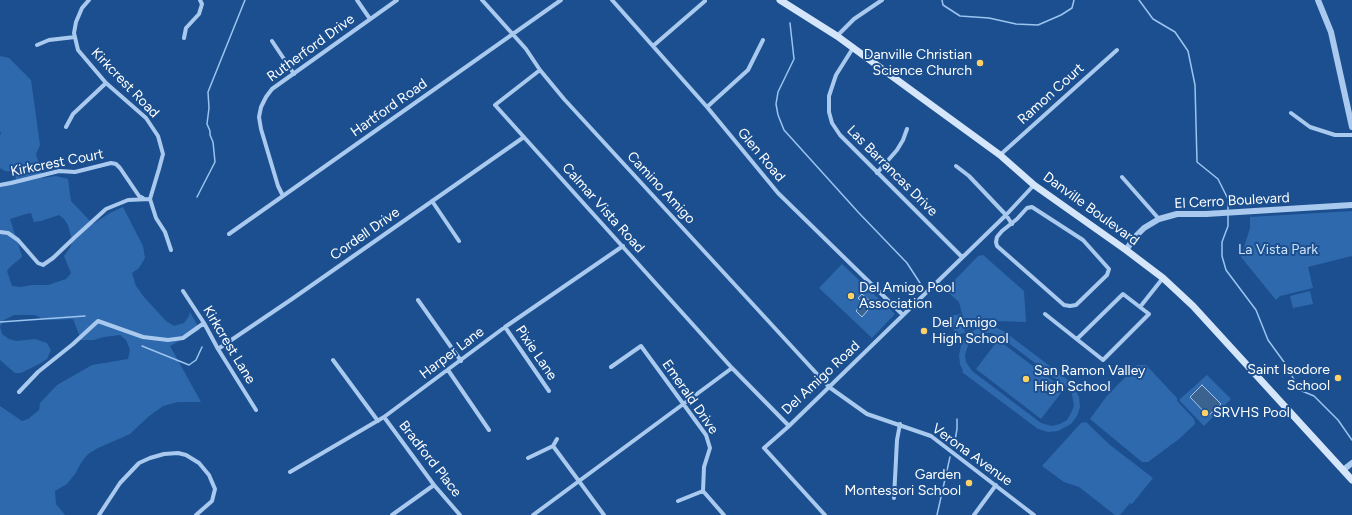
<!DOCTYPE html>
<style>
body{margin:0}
canvas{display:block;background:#1b4f8f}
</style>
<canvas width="1352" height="515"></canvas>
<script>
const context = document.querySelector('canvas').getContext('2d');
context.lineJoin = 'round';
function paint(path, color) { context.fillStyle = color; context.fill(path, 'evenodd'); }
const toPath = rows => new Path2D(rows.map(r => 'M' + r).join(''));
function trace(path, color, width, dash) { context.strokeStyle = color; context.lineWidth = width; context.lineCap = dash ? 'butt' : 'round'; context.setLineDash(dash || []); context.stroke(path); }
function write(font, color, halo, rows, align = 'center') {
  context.font = font + ' Figtree,sans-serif'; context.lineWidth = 4; context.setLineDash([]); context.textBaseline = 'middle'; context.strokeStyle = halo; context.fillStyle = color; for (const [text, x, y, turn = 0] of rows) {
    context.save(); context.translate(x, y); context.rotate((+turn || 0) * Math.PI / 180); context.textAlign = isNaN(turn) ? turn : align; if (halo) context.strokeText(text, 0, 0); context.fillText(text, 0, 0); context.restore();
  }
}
paint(toPath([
 [0,56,9,58,31,80,40,145,36,154,43,178,56,176,68,179,71,201,93,224,110,213,123,207,143,246,145,258,139,268,132,273,136,286,144,297,166,321,174,326,184,323,189,316,190,312,200,330,170,346,201,402,178,402,163,406,148,417,130,434,98,448,88,454,81,463,75,474,67,484,55,491,56,504,65,515,0,515,0,406,22,421,28,419,39,410,40,403,57,385,92,365,128,359,130,350,126,340,120,335,104,337,94,340,81,340,73,319,53,320,43,319,35,315,14,315,4,320,0,326,2,334,9,339,16,341,35,339,47,343,51,350,47,359,41,363,21,373,15,373,0,360,0,183,16,179,14,172,5,171,0,168,0,135,1,134,0,131],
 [31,213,34,222,41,221,59,215,64,219,68,225,72,240,71,246,64,256,71,273,66,279,48,285,32,285,21,287,12,286,7,271,11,266,21,258,22,256,10,219,26,214],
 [1352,211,1352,256,1308,267,1313,288,1280,296,1276,300,1241,257,1250,228,1250,217],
 [983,255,1024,291,1026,322,997,321,966,330,959,302,949,293,953,286,951,284,978,256],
 [842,264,895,314,872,338,819,288],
 [1310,291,1313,304,1293,308,1290,296],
 [961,314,965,333,955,335,951,316],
 [988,327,997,328,1005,332,1072,383,1079,397,1080,407,1077,416,1071,424,1058,431,1048,432,1038,429,962,372,963,371,960,364,959,355,962,342,971,332,979,328],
 [985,333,992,333,1002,338,1068,388,1072,394,1074,406,1071,413,1067,420,1060,424,1052,426,1041,423,972,371,966,362,965,355,967,348,972,339,978,335],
 [998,340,1064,389,1041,419,976,369],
 [1137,365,1146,365,1177,398,1177,401,1194,419,1195,424,1179,439,1148,462,1142,462,1090,419,1106,397],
 [1207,375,1231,399,1204,426,1179,400],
 [1086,422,1110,445,1153,478,1132,504,1130,503,1120,515,1115,515,1079,487,1064,482,1042,466,1081,423]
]), '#2e69ad');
const water = toPath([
 [862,294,873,304,862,317,856,311,863,303,858,298,862,294],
 [1202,385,1221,404,1208,416,1190,397,1202,385]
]);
paint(water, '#3c6290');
trace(water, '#9cc4f0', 1);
trace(toPath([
 [942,0,943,5,960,16,989,18,1016,24,1038,25,1061,15,1072,8,1074,0],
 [1139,0,1153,19,1175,32,1188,51,1195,85,1197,162,1218,179,1228,199,1228,211],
 [790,23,794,59,778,92,776,104,778,115,784,130,858,212,907,263,920,283],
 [197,197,215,162,213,142,210,135,210,131,207,124,209,108,208,92,245,0],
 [1228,205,1250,203],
 [1228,215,1228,226,1222,242,1222,256,1226,270,1256,310,1268,340,1284,362,1296,383,1300,387,1302,391,1314,396,1338,420,1352,440],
 [0,322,85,316],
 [142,346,189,365,196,360,202,347],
 [954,446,957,429,957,419],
 [937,515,950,457]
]), '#9cc4f0', 1.5);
trace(toPath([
 [89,0,82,8,76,22,74,33,78,50,106,83,146,118,158,136,163,154,159,169,150,199,156,218,165,232,171,250],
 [357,0,370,19],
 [482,0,526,49,540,70,564,99,829,387,867,414,931,436,1034,515],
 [612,0,707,107,778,193,903,315],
 [837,36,854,19,882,0],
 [184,38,186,28,199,14,202,4,200,0],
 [272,41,294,74],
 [37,45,49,40,75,37],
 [653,46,705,1],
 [853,48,836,75,829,96,829,112,832,123,840,135,962,257],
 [540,70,495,105,732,368],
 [707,107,748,70,763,40],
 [1291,113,1310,127,1335,135,1352,135],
 [66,127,73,114,106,83],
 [1000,155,1117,50],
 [956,166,969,176,1006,215,1012,224],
 [877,173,897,150,903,140,907,129],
 [1122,177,1159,219],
 [0,185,11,183,59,171,75,172,111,163,116,164,120,168,139,196,143,198],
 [283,196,278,186,261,129,259,117,261,107,266,97,272,89,397,0],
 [432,201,459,241],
 [1032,207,1083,240,1109,269,1107,275,1076,305,1070,306,1064,305,997,246,996,242,997,237,1002,231,1017,219,1027,208,1032,207],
 [0,232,8,233,18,240,38,263,43,265,53,258,74,238,106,209,128,200,150,199],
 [229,234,561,0],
 [183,291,204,323,218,349,256,410],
 [418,300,461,361],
 [1140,307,1163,278],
 [1045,314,1103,360,1149,314,1123,294,1077,339],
 [505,327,549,391],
 [218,349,292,299,524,137],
 [333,360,378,421],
 [611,367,641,346,706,435,710,448,704,467,703,491,724,515],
 [448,370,489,430],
 [19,392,38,372,73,344,98,321,143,337,168,340,183,338,204,323],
 [384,417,434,485,460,515],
 [553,446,604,515],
 [528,458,553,446,557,439],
 [290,472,384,417,505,327,623,246],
 [894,498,897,440,900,424],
 [678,501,703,491],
 [99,515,120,483,139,463,150,458,164,454,178,453,186,455,199,463,209,475,215,489,212,501,196,515],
 [392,515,434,485],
 [533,515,732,368,789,426],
 [825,515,764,448,789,426,1006,215,1034,185],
 [974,515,996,485]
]), '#a9c9ee', 4);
trace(toPath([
 [1318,0,1331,32,1352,127],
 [1126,250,1135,237,1144,228,1159,219,1177,214,1206,214,1352,205],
 [1343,470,1352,463]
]), '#a9c9ee', 6);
trace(toPath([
 [780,0,837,36,930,104,1000,155,1034,185,1126,250,1163,278,1193,306,1352,480]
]), '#d6e6fa', 7);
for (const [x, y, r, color] of [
 [980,63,4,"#ffd166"],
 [851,296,4,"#ffd166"],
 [924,331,4,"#ffd166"],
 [1338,378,4,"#ffd166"],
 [1026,379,4,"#ffd166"],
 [1205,413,4,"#ffd166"],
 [969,483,4,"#ffd166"]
]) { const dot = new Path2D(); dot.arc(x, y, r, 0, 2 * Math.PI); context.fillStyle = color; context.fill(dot); trace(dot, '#1b4f8f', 1.5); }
write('14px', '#fff', '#1b4f8f', [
 ["Rutherford Drive",311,48,-36],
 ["Kirkcrest Road",125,83,46],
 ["Ramon Court",1051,94,-42],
 ["Hartford Road",389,108,-35],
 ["Glen Road",761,155,50],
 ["Kirkcrest Court",57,163,-11],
 ["Las Barrancas Drive",892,171,45],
 ["Camino Amigo",661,188,47],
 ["El Cerro Boulevard",1232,201,-3],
 ["Calmar Vista Road",603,208,48],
 ["Danville Boulevard",1091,209,36],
 ["Cordell Drive",365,234,-35],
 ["Kirkcrest Lane",229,345,59],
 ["Harper Lane",452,353,-37],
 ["Pixie Lane",536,353,56],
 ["Del Amigo Road",821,378,-43],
 ["Emerald Drive",690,397,55],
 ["Verona Avenue",972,455,36],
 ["Bradford Place",430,459,52]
]);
write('14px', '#fff', '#1b4f8f', [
 ["Danville Christian",972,55,"right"],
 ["Science Church",972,71,"right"],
 ["Del Amigo Pool",859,288],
 ["Association",859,304],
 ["Del Amigo",932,323],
 ["High School",932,339],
 ["Saint Isodore",1330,370,"right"],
 ["School",1330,386,"right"],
 ["San Ramon Valley",1034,371],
 ["High School",1034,387],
 ["SRVHS Pool",1213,413],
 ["Garden",961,475,"right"],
 ["Montessori School",961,491,"right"]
], 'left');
write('14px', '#cfe3fa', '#1b4f8f', [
 ["La Vista Park",1278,250]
]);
</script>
